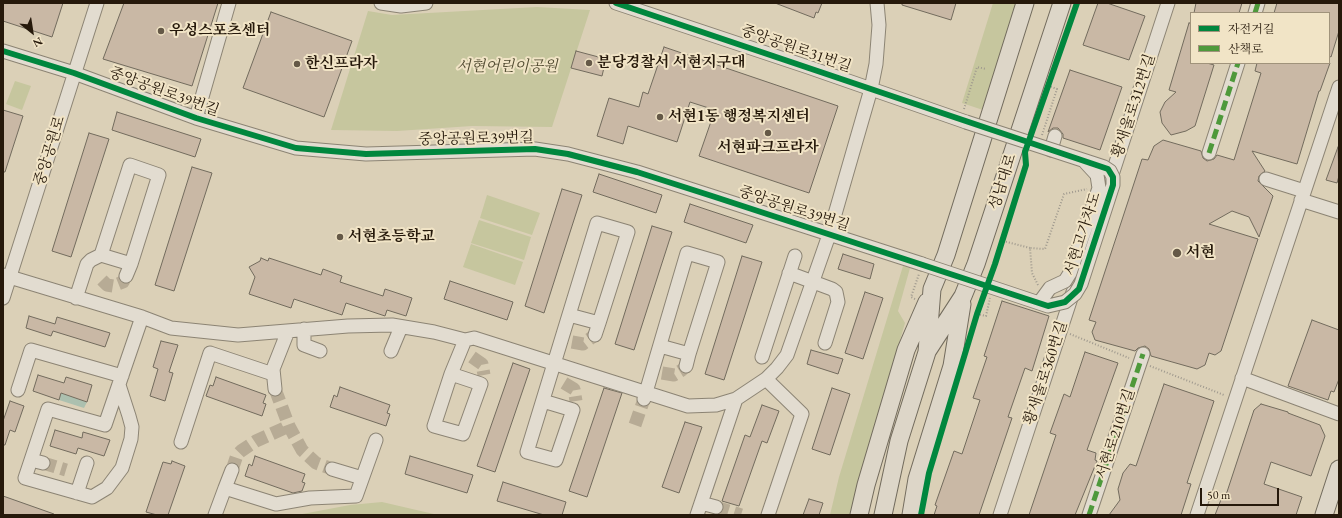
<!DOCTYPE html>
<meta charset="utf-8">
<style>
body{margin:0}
#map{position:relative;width:1342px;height:518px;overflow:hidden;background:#dbd0b7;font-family:"EB Garamond","Noto Serif KR",serif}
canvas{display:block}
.frame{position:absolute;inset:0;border:4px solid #26190b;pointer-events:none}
.legend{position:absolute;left:1190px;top:12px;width:140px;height:52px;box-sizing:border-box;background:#f1e4c6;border:1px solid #a0937b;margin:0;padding:5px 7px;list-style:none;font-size:12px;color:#26190b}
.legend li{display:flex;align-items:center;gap:8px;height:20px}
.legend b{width:20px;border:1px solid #a0937b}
.north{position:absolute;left:12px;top:12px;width:40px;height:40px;-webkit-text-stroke:3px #f1e4c6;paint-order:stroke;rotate:150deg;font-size:11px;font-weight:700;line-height:16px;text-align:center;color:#26190b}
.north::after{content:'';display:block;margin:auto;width:14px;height:18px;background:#26190b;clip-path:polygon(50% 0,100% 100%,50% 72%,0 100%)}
.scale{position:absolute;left:1200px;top:488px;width:79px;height:18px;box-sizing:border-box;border:2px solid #26190b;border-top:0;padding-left:5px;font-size:12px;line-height:14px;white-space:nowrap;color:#26190b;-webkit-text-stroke:3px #f1e4c6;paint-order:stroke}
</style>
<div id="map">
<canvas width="1342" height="518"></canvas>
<div class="frame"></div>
<ul class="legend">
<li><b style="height:5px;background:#00873e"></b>자전거길</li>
<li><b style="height:5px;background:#4e993b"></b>산책로</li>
</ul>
<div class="north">N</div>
<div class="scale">50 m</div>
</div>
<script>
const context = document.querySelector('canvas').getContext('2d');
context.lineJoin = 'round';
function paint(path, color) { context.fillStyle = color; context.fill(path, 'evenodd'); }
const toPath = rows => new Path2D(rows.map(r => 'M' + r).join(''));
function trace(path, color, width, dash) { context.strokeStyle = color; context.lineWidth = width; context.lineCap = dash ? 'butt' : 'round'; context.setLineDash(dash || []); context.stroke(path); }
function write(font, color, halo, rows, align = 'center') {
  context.font = font + ' "EB Garamond","Noto Serif KR",serif'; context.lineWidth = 4; context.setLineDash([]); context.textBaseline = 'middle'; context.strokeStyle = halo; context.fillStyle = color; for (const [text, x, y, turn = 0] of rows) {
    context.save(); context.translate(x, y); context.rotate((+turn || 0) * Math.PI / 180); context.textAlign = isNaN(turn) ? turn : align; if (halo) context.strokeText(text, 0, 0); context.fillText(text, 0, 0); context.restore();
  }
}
paint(toPath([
 [993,3,1019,3,986,111,962,103],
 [537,7,590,10,552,127,472,126,397,131,331,130,368,11,392,15],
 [15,81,31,86,22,110,6,104],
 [487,195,540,213,532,235,480,218],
 [479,220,531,237,524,260,471,243],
 [471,244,523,262,515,285,463,267],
 [903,266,910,268,898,311,905,323,857,486,850,515,830,515,839,477],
 [382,502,438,515,297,515,350,505]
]), '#c6c69e');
paint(toPath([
 [61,393,87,402,84,408,59,400]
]), '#acc0af');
const building = toPath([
 [3,3,63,3,52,37,3,21,3,3],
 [124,3,218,3,192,86,103,59,124,3],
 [775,3,822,3,818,13,816,12,814,18,775,3],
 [902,3,956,3,951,20,902,5,902,3],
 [1098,3,1107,3,1145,16,1129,60,1083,45,1098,3],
 [1196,3,1242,3,1239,13,1194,13,1196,3],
 [1277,3,1339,3,1339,31,1331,57,1329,56,1329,13,1274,13,1277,3],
 [271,12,352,41,324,117,243,88,271,12],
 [1189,23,1191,23,1191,63,1207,63,1214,65,1195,126,1186,131,1171,135,1162,123,1160,112,1165,102,1176,92,1169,90,1189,23],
 [664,47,838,106,809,193,699,156,715,110,690,102,677,142,628,126,623,144,597,136,609,98,639,107,643,92,648,94,664,47],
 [576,51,606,59,602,76,571,68,576,51],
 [1257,63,1330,63,1320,91,1319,91,1297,164,1252,151,1265,171,1259,176,1258,181,1273,196,1259,237,1249,217,1232,211,1209,224,1258,239,1221,351,1215,355,1209,353,1205,365,1197,369,1151,356,1149,349,1145,346,1138,348,1135,351,1095,340,1092,332,1096,322,1089,320,1142,159,1148,160,1154,146,1163,140,1201,151,1203,158,1207,161,1214,159,1217,155,1234,160,1261,73,1255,71,1257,63],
 [1070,70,1122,87,1100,150,1063,138,1063,134,1058,128,1053,128,1048,132,1070,70],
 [3,110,23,116,5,172,3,172,3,110],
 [117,112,201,139,195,157,112,130,117,112],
 [89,133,109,139,71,257,52,251,89,133],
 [1338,147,1339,176,1337,183,1326,180,1338,147],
 [192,167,212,173,174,291,155,285,192,167],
 [599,174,662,195,656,213,593,192,599,174],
 [562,189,582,195,544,313,525,306,562,189],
 [690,204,753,225,746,243,684,222,690,204],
 [652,226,672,232,634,350,615,344,652,226],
 [843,254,874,264,870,279,838,269,843,254],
 [742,256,762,262,724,380,705,374,742,256],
 [261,258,268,261,269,258,321,275,323,269,342,276,340,282,383,296,385,289,412,298,406,316,387,310,385,316,346,303,342,315,294,299,291,308,249,294,255,277,249,267,260,261,261,258],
 [450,281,513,302,507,320,444,299,450,281],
 [865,292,883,298,863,359,845,353,865,292],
 [1002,301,1049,316,1032,371,1025,368,1008,417,1012,418,979,515,934,515,937,506,935,505,954,451,962,454,980,400,973,398,987,357,984,356,1002,301],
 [29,316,55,324,57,317,110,333,105,347,53,331,51,336,26,328,29,316],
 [1312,320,1339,330,1339,379,1334,392,1331,391,1328,400,1288,386,1312,320],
 [161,341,178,345,169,372,173,373,165,401,150,396,158,369,153,367,161,341],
 [811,350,843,359,838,374,807,364,811,350],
 [1085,352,1118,363,1087,450,1096,453,1095,460,1097,461,1075,515,1029,515,1056,435,1050,433,1064,394,1070,397,1085,352],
 [513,363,530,369,495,472,477,466,513,363],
 [38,375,64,383,66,377,92,385,87,402,61,393,59,400,33,391,38,375],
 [216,377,266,395,263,403,266,404,262,416,206,396,210,385,213,386,216,377],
 [1164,384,1214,401,1187,483,1191,484,1181,515,1109,515,1120,500,1118,489,1123,473,1130,464,1136,466,1164,384],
 [340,387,390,405,387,413,390,414,386,426,330,407,334,395,337,397,340,387],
 [604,388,622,393,587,497,569,491,604,388],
 [832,388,850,394,830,455,812,449,832,388],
 [10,401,24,406,15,432,10,430,5,445,3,445,3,421,10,401],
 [1261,404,1288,412,1288,413,1320,425,1325,436,1311,476,1271,462,1264,484,1302,497,1296,515,1215,515,1222,497,1225,498,1254,410,1261,404],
 [762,405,779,411,767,443,762,441,739,506,722,501,745,435,750,437,762,405],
 [685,422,702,427,679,493,662,487,685,422],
 [55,430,82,438,83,432,110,440,104,456,78,448,76,454,50,446,55,430],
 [255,456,305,474,302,482,305,483,302,491,293,493,245,476,249,464,252,466,255,456],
 [410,456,473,475,467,493,405,474,410,456],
 [172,461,185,466,168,515,157,515,146,512,163,462,171,464,172,461],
 [503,482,566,502,562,515,544,515,497,501,503,482],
 [3,496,54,514,54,515,3,515,3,496],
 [809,499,823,503,819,515,803,515,809,499]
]);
paint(building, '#c9b8a5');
trace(building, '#726b5d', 1);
trace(toPath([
 [102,280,107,285,113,286,123,282,126,276],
 [572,342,583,344,595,335],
 [472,357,482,364,484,375],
 [662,373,674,375,682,370,686,366],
 [564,383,574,389,576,401],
 [275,389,289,426,302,450,316,463,332,469],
 [635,425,644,399],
 [43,463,66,470],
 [232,470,237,455,241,451,256,441,289,426],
 [716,507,741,515]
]), '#b7ab95', 13, [13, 6]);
const minor = toPath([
 [381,3,401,6,426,3],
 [616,3,808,67,966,122],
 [1255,13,1258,3],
 [3,51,74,73,196,118,296,148,366,154,535,149,568,154,637,172,922,264],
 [196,118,229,3],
 [1051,150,1055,136],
 [1209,153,1238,63],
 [1266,179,1304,191],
 [1109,184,1168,3],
 [1301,200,1339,212],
 [789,273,832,289,836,292,838,302,825,343],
 [3,275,142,317,171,328,238,335,348,326,392,325,434,332,465,340,474,338,688,406,716,405,736,399,766,379,777,368,787,355,829,235,871,89,876,64,879,25,877,3],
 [126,276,131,264],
 [3,298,97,3],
 [76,298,87,264,91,260,101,255,131,264,159,175,130,165,101,255],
 [304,329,304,345,320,351],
 [595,335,599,323],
 [391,351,401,327],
 [762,357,795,256],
 [686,366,689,354],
 [451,374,481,384,463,434,434,426,451,374,465,340],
 [1242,378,1339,414],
 [766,379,802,414,768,515],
 [119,385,129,416,132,427,131,439,122,468,107,488,92,497,25,478,48,409,105,425,142,317],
 [275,389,273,369,288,331],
 [18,390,31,350,122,376],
 [644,399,687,253,718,262,689,354,660,346],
 [543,401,573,410,556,460,527,452,597,223,628,232,599,323,569,315],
 [181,442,210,353,273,374],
 [31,460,43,463],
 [332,469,362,478],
 [225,488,232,470],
 [77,493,87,463],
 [701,503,716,507],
 [215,515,225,488,276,504,310,498,356,496,376,440],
 [697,515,736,399],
 [1000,515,1073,292],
 [1089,515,1143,354],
 [1197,515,1339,87]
]);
const major = toPath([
 [928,350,963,296,976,264,1062,3],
 [859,515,866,485,906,350,927,302],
 [883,515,899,441,927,352,932,289,946,255,1025,3],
 [911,515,917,479,952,366,962,304],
 [1324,515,1339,469]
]);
trace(minor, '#8c8474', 15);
trace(major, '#726b5d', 19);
trace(toPath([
 [964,109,977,67,986,69],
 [1042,135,1057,89,1049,86],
 [1003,241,1030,248],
 [1038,285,1032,273,1030,248,1045,249,1064,194,1087,189],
 [915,299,911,297,919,274],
 [977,314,986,316,990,298],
 [1070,334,1129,358],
 [1150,366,1224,395]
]), '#9f998e', 2, [1, 2]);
trace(minor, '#e2dcd0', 13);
trace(major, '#ddd6c8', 17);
const minorBridge = toPath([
 [922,264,1048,306,1065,302,1075,294,1081,284,1113,185,1113,177,1110,171,1104,167,966,122],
 [1039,303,1050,288,1065,281,1070,273,1099,188,1097,175,1085,162]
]);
trace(minorBridge, '#8c8474', 15, []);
trace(minorBridge, '#e2dcd0', 13);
trace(toPath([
 [1255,13,1258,3],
 [1209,153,1238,63],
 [1089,515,1143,354]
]), '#4e993b', 5, [10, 5]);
trace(toPath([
 [3,51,74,73,196,118,296,148,366,154,535,149,568,154,637,172,712,196,1048,306,1065,302,1079,289,1113,185,1113,177,1108,169,616,3],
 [921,515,929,473,951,400,977,314,995,264,1026,165,1025,152,1077,3]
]), '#00873e', 6);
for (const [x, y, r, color] of [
 [161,31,4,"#655947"],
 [589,63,4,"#655947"],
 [297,64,4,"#655947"],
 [660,117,4,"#655947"],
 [768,133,4,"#655947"],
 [340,237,4,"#655947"],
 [1177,253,5,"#655947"]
]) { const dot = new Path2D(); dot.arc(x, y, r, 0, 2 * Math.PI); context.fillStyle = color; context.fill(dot); trace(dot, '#f1e4c6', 1.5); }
write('bold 15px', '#26190b', '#f1e4c6', [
 ["우성스포츠센터",169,31],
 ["분당경찰서 서현지구대",597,63],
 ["한신프라자",305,64],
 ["서현1동 행정복지센터",668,117],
 ["서현파크프라자",768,148,"center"],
 ["서현초등학교",348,237],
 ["서현",1186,253]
], 'left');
write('15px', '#26190b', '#f1e4c6', [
 ["중앙공원로31번길",796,49,19],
 ["중앙공원로39번길",164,92,20],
 ["황새울로312번길",1134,106,-72],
 ["중앙공원로39번길",476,139,-1],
 ["중앙공원로",50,151,-73],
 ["성남대로",1003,182,-72],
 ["중앙공원로39번길",794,209,18],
 ["서현고가차도",1083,234,-72],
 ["황새울로360번길",1046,373,-72],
 ["서현로210번길",1116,434,-72]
]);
write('italic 15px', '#514b31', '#f1e4c6', [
 ["서현어린이공원",507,67]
]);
</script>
